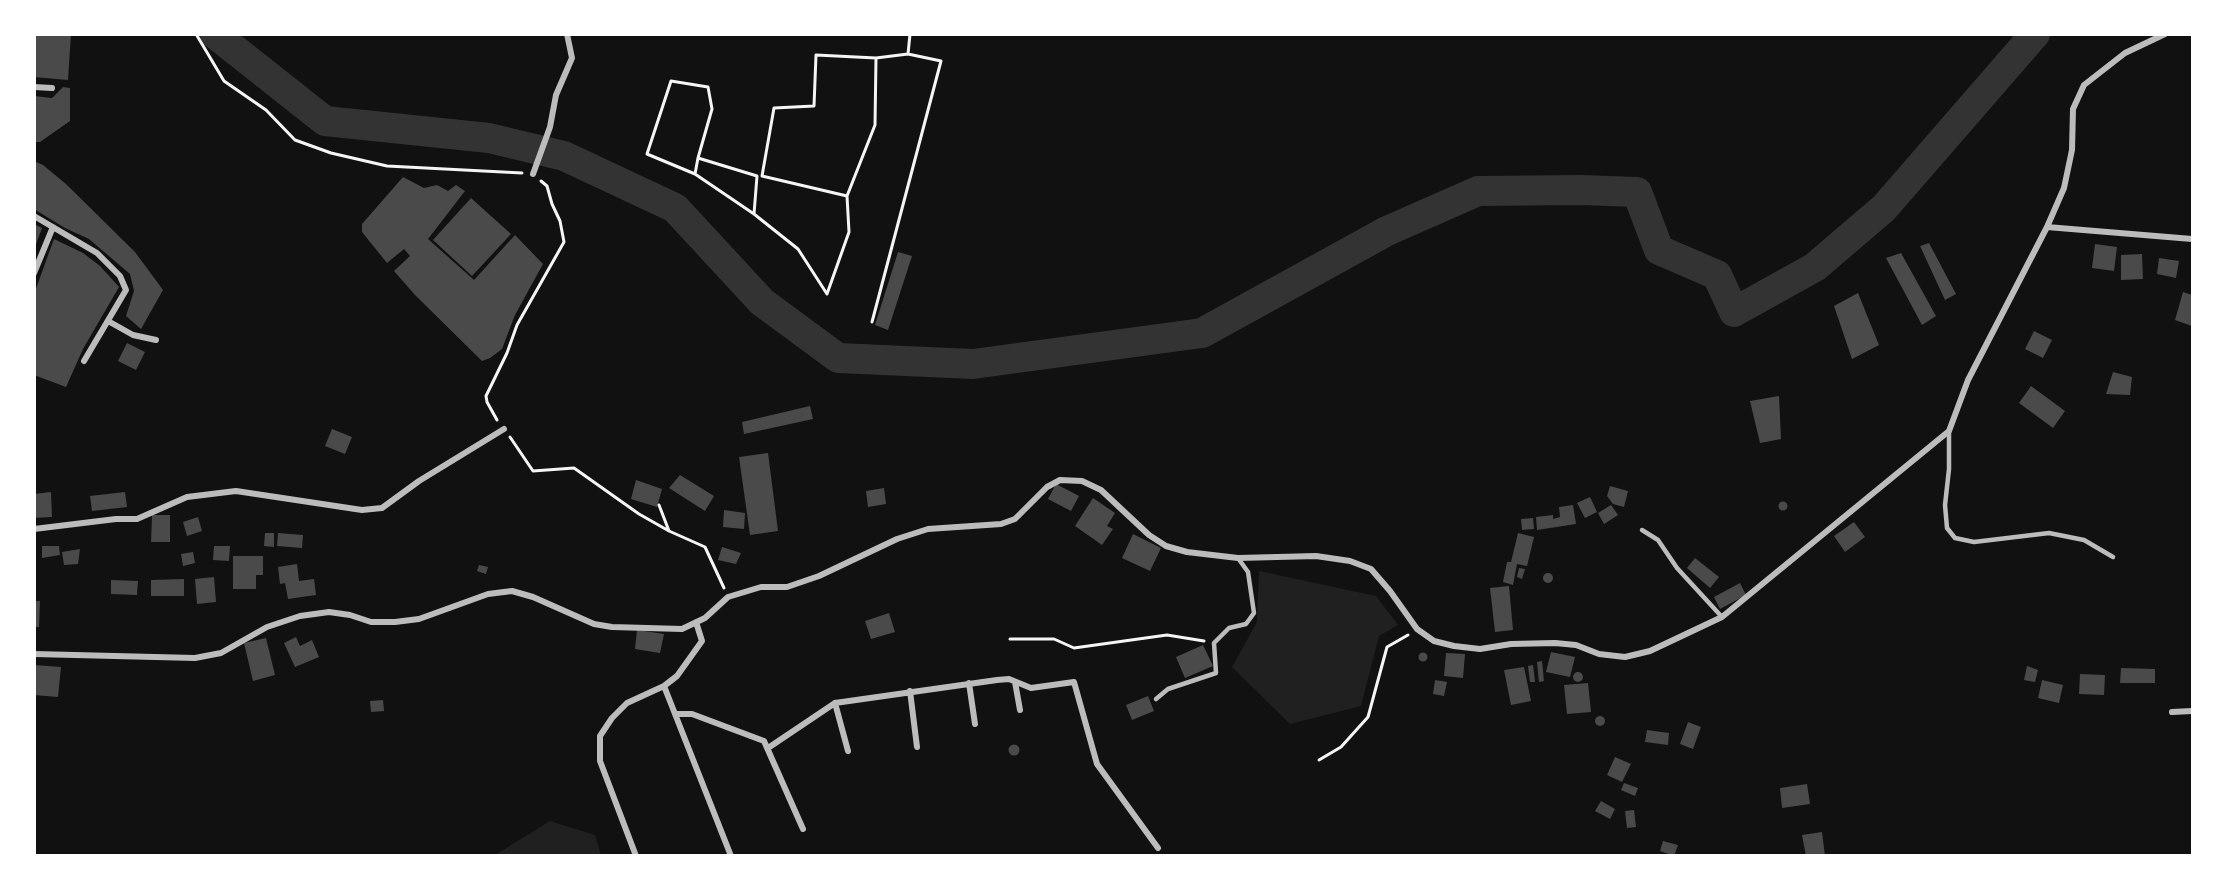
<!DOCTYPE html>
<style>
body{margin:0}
#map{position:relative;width:2227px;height:890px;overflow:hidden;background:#111;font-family:"Fira Sans Condensed",sans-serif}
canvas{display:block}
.frame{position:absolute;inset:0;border:36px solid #fff;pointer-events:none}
</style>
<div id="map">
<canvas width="2227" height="890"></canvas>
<div class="frame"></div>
</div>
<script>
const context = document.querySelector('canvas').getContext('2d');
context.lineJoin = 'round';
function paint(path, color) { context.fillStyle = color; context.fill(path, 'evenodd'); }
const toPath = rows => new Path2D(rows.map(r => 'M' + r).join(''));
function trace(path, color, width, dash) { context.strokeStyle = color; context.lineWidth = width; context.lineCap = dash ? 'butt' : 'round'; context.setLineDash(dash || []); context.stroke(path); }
paint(toPath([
 [1259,571,1376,596,1398,625,1379,636,1361,706,1290,724,1232,667,1257,622],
 [550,821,595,835,601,855,495,855]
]), '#202020');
trace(toPath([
 [215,34,325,121,489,138,564,156,675,208,762,302,838,358,973,364,1202,333,1387,231,1478,191,1581,190,1637,192,1659,250,1717,275,1734,312,1815,267,1884,208,2035,34]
]), '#333', 30);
paint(toPath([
 [34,34,71,34,68,80,34,77],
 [63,87,70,88,70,121,40,142,34,142,34,96,52,98],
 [34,161,43,165,66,184,135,252,163,290,141,329,126,316,134,291,130,274,89,239,65,228,34,209],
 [403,177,424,188,437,185,448,191,456,185,465,191,428,239,474,280,515,235,543,264,515,315,502,349,490,358,482,361,415,295,394,271,410,256,404,249,387,263,362,232,362,224],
 [471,198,511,234,472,276,433,240],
 [34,224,42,228,35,247,34,247],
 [54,239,83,253,100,266,119,287,83,349,66,387,34,375,34,294],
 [1929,243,1956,294,1945,300,1920,246],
 [2095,244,2117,247,2114,271,2092,268],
 [898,252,912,256,888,330,875,325],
 [1901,253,1936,316,1922,325,1886,258],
 [2142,254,2143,279,2121,280,2121,255],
 [2159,258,2179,261,2176,278,2157,274],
 [2183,292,2192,295,2192,326,2175,320],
 [1858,293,1879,345,1852,359,1834,306],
 [2034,331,2052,340,2043,358,2025,349],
 [127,343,145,352,136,370,118,361],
 [2113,372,2132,377,2130,395,2106,394],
 [2031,386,2065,411,2053,428,2019,403],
 [1779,396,1781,439,1760,443,1750,401],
 [810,406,813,419,744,434,742,422],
 [332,429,352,437,345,454,325,446],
 [768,453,778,531,750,535,739,457],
 [680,475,714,496,705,511,669,488],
 [636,480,662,489,657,507,631,499],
 [1056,484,1079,496,1071,511,1048,499],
 [1610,486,1628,491,1624,507,1613,504,1607,496],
 [884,488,886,504,868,507,866,491],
 [51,492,52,517,34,518,34,494],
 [125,492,127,507,92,511,90,496],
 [1590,497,1597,512,1585,518,1577,503],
 [1093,498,1115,513,1107,526,1113,529,1102,545,1075,526],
 '1778.5 506a4.5 4.5 0 1 1 9 0a4.5 4.5 0 1 1-9 0Z',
 [1573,505,1576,524,1537,530,1536,517,1553,515,1553,519,1560,517,1559,507],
 [1611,505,1618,515,1604,524,1598,513],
 [724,510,745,513,744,529,723,527],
 [152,515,170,515,170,542,151,542],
 [198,517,202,531,187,536,183,522],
 [1533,518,1534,529,1522,530,1521,519],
 [1854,522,1865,537,1845,552,1834,536],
 [265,533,274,533,274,547,264,546],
 [278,533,303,535,302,548,277,546],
 [1518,533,1534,537,1527,566,1517,564,1513,585,1503,582,1507,562,1511,562],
 [1133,534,1161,548,1150,571,1122,558],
 [42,546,59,546,60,555,42,558],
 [214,546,230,546,229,561,213,560],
 [722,547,741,553,736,564,718,560],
 [80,549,78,564,64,565,62,552],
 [193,552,195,563,183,566,181,554],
 [233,556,263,556,263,575,256,575,256,589,233,589],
 [1695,558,1719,577,1710,588,1687,568],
 [297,564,299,581,314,579,316,595,288,599,285,583,280,584,278,567],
 [479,565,488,567,486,574,477,571],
 [1519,568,1525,569,1522,579,1517,577],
 '1543 578a5 5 0 1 1 10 0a5 5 0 1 1-10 0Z',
 [214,577,216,602,197,604,195,579],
 [184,579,184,596,151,596,151,580],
 [111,580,138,581,137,595,111,594],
 [1740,583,1746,595,1720,609,1714,597],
 [1509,586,1513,630,1495,632,1490,588],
 [34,601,40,601,39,627,34,627],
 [889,613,895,632,871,639,865,621],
 [637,630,664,634,660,653,635,649],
 [296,637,300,646,312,640,319,657,295,667,284,643],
 [266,638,275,675,253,681,244,643],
 [1203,645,1213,666,1185,678,1176,657],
 [1551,652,1575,657,1570,677,1546,672],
 '1418.5 657a4.5 4.5 0 1 1 9 0a4.5 4.5 0 1 1-9 0Z',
 [1446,653,1465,654,1463,678,1444,676],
 [1542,661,1544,681,1539,682,1537,662],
 [34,665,61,667,58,697,34,695],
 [1533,665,1535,682,1530,682,1528,666],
 [2027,666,2038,670,2035,682,2024,680],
 [1524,667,1531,701,1511,705,1504,670],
 [2121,668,2155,669,2155,683,2120,683],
 '1573 677a5 5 0 1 1 10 0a5 5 0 1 1-10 0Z',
 [2080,674,2105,675,2104,695,2079,694],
 [1435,680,1447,682,1444,696,1433,694],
 [2042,680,2063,685,2059,703,2038,698],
 [1588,683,1591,712,1567,714,1564,685],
 [1148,696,1154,711,1132,720,1126,705],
 [383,700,384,711,371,712,370,701],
 '1595 721a5 5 0 1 1 10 0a5 5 0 1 1-10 0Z',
 [1688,722,1701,727,1693,749,1680,744],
 [1647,730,1669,733,1668,745,1645,742],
 '1008.5 750a5.5 5.5 0 1 1 11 0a5.5 5.5 0 1 1-11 0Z',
 [1615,757,1631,764,1622,782,1607,775],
 [1624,783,1638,788,1635,796,1621,790],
 [1807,784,1810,804,1782,808,1780,788],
 [1601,801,1615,809,1610,819,1595,811],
 [1634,810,1636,827,1627,828,1625,811],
 [1822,832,1825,856,1806,856,1802,835],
 [1663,841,1678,845,1674,856,1660,851]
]), '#4a4a4a');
trace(toPath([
 [196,34,224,81,266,110,295,140,331,153,387,166,522,173],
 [698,158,712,109,708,87,671,81,647,154,695,174,754,214,798,249,827,294],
 [695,174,698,158,757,176,754,214],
 [847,196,762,176,774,108,814,106,816,55,876,58],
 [827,294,849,232,847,196,875,125,876,58,908,54],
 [872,322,941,61,908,54,910,34],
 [497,420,487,402,486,396,507,353,517,325,564,242,560,221,552,204,547,186,541,181],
 [510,437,533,471,574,468,639,514,669,531],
 [659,505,669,531,705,547,724,588],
 [1010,639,1054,639,1074,648,1167,635,1204,641],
 [1319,760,1341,747,1368,717,1387,647,1408,635]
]), '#f5f5f5', 3);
trace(toPath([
 [1949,431,1949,469,1945,505,1947,528,1955,538,1974,542,2049,533,2084,540,2113,557],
 [1642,530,1658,540,1677,568,1722,617],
 [1156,699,1168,689,1216,673,1214,643,1229,628,1246,624,1254,613,1248,572,1238,558]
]), '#bcbcbc', 4.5);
trace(toPath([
 [34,87,52,88],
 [533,174,550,127,556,95,572,58,567,34],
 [34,216,97,253,120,276,126,290,84,361],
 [2047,227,2064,188,2072,150,2073,109,2084,85,2125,53,2165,34],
 [34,273,53,227],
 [108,321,133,335,156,340],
 [34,529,116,519,137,519,187,497,236,491,362,510,382,508,419,481,504,429],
 [34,654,195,658,221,653,267,627,300,616,329,612,350,615,371,622,395,622,419,619,488,594,512,591,533,597,594,624,612,627,682,629,705,618,728,597,761,587,787,587,819,576,897,539,928,529,1001,524,1015,519,1047,487,1060,480,1082,481,1101,490,1149,535,1166,546,1187,552,1238,558,1316,556,1350,561,1371,569,1390,591,1417,629,1434,641,1454,646,1480,649,1511,644,1555,643,1576,645,1599,654,1625,657,1650,651,1722,617,1949,431,1968,380,2047,227,2192,239],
 [1015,682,1020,710],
 [969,683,975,724],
 [664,686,731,856],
 [910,691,917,747],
 [835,703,997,680,1009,679,1031,688,1074,682,1097,764,1158,848],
 [2172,712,2192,711],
 [676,714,692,714,764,741,803,829],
 [768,748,835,703,848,751],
 [636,856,600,761,600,736,612,718,627,703,664,686,677,676,702,641,696,622]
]), '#bcbcbc', 6);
</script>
